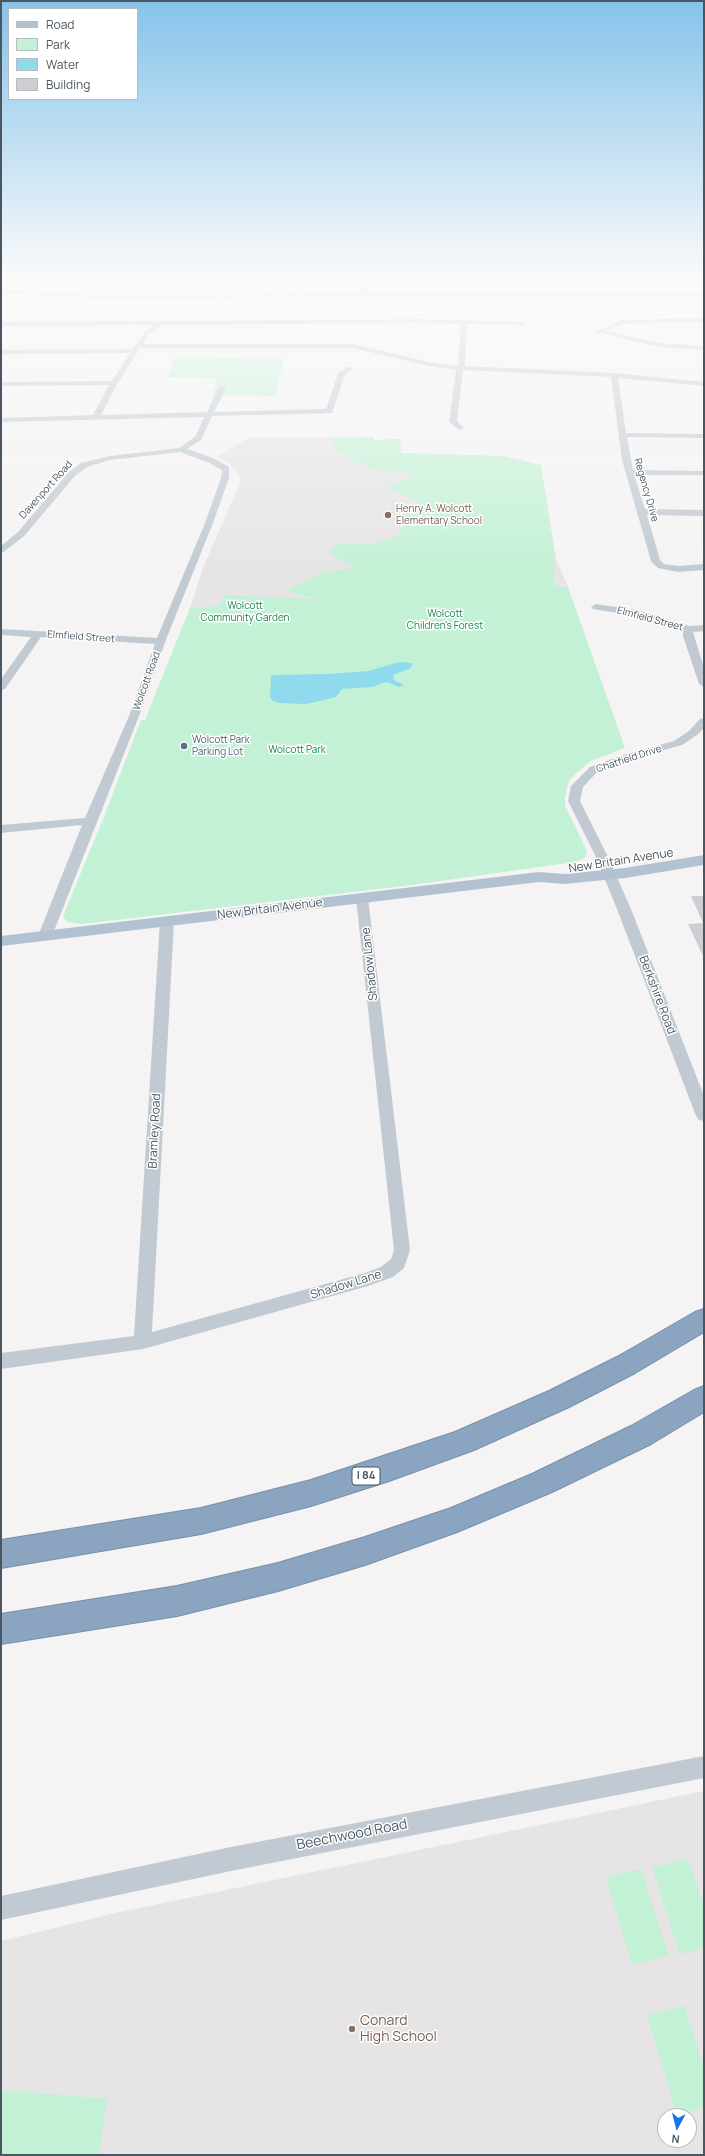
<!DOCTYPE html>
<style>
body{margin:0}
#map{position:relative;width:705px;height:2156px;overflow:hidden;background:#f5f3f3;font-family:Manrope,sans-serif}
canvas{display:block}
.frame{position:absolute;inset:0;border:2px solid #4a5661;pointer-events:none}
.legend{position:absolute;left:8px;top:8px;width:130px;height:92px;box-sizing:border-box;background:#fff;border:1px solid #b7bbc0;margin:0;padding:5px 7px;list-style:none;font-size:12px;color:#4a5661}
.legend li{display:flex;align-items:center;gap:8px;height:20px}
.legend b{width:20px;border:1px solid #b7bbc0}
.north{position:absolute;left:657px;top:2108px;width:40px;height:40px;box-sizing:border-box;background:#fff;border:1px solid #b7bbc0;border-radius:50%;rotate:187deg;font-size:11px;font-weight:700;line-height:16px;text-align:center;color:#4a5661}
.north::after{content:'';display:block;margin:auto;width:14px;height:18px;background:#1a73e8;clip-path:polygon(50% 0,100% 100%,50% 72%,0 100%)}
</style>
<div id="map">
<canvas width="705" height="2156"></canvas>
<div class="frame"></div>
<ul class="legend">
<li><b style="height:5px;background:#b3c2d1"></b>Road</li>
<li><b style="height:11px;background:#c3f1d5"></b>Park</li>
<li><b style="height:11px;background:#90daee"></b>Water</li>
<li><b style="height:11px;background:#cdcfd5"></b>Building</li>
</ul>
<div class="north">N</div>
</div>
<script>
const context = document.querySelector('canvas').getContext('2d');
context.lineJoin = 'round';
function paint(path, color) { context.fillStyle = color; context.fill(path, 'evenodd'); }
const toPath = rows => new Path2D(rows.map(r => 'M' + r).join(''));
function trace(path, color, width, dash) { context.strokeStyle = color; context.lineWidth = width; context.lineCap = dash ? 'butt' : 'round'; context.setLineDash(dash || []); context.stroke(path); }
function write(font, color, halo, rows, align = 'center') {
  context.font = font + ' Manrope,sans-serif'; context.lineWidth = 3; context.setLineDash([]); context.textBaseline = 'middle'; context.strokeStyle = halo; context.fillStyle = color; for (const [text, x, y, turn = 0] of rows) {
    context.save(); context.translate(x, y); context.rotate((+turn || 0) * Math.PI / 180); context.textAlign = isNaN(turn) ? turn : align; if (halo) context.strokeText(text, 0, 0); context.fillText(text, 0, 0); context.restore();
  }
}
paint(toPath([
 [374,437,374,440,400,439,401,453,504,456,541,465,556,559,568,587,465,578,356,598,190,608,204,565,241,481,236,470,229,463,216,457,248,438],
 [704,1791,704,2155,1,2155,1,1941,120,1912],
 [665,2116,689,2116,689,2140,665,2140]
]), '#e6e4e5');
paint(toPath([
 [196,274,325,274,328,278,316,281,245,280,209,283,202,282,197,278],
 [549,274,659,274,663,283,554,284],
 [175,357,284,359,275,396,212,395,217,379,167,377],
 [374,437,374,440,400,439,401,453,504,456,541,465,555,555,553,586,568,587,625,748,590,761,569,780,565,798,565,806,587,851,585,858,575,862,412,885,82,924,67,922,63,916,104,817,141,720,145,720,190,608,219,606,224,595,318,599,285,591,321,573,354,568,328,553,338,544,369,544,394,538,403,529,402,521,396,515,422,504,387,486,417,475,376,470,359,463,336,450,331,438],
 [688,1859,704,1908,704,1948,680,1954,652,1867],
 [641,1869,669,1956,632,1965,606,1877],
 [684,2005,704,2069,704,2108,677,2114,647,2015],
 [1,2090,107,2099,99,2155,1,2155]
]), '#c3f1d5');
paint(toPath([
 [400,662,412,663,411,668,393,675,394,680,404,685,399,687,387,682,371,687,342,689,336,697,306,704,279,703,273,701,270,697,271,676,274,675,327,674,368,671]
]), '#90daee');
paint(toPath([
 [691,896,704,896,704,958,688,924,703,923]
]), '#cdcfd5');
const highway = toPath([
 [704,1309,704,1332,635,1373,569,1407,474,1450,389,1481,311,1506,201,1534,1,1568,1,1540,201,1508,311,1480,455,1432,549,1391,617,1357,695,1312,704,1309],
 [704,1386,704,1412,651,1444,552,1492,457,1532,365,1565,278,1591,177,1616,1,1644,1,1614,177,1586,278,1563,365,1537,451,1508,532,1474,631,1426,694,1390,704,1386]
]);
trace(highway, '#7690ad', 2);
paint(toPath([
 [360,274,366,274,368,294,704,292,704,296,94,299,1,293,1,289,94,295,362,294,360,274],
 [699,274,704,274,704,279,702,278,699,274],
 [704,318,704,322,622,324,605,331,660,343,704,346,704,350,660,347,595,332,621,320,704,318],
 [421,319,525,322,525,324,523,325,467,324,465,366,614,373,704,382,704,386,618,378,626,433,704,434,704,438,627,437,633,470,704,471,704,475,634,475,645,509,704,510,704,516,647,515,660,560,664,564,678,566,704,564,704,570,678,572,658,568,651,561,622,460,611,377,463,370,457,421,464,428,460,430,449,422,456,370,429,366,352,348,140,348,118,383,101,415,207,412,218,388,222,386,226,388,214,412,326,409,338,373,348,367,354,368,345,374,332,413,212,416,201,440,187,449,213,458,229,467,229,478,213,523,167,637,139,716,52,936,50,939,40,939,38,936,82,825,1,833,1,825,85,818,129,716,155,644,41,637,5,689,1,690,1,679,31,637,1,635,1,629,157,638,205,523,221,478,222,470,207,462,180,452,110,460,87,467,75,476,24,536,1,554,1,546,18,532,69,472,81,463,110,456,179,448,195,437,204,417,1,422,1,418,93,415,109,385,1,386,1,382,112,381,130,353,1,354,1,350,133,349,144,333,153,325,1,326,1,322,421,319],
 [421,323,461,324,458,366,429,362,352,344,143,344,148,335,161,325,421,323],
 [596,604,636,610,689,626,704,625,704,631,693,632,704,668,704,687,699,684,683,636,683,631,635,616,593,609,591,607,596,604],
 [704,718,704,728,697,735,682,745,628,760,598,771,583,787,580,801,607,855,631,909,704,1096,704,1121,699,1120,696,1116,617,909,595,855,568,801,571,786,590,767,620,756,674,741,689,731,700,719,704,718],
 [362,894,368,898,410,1250,404,1268,393,1277,368,1286,143,1349,1,1369,1,1353,134,1336,160,921,162,918,167,917,174,921,152,1332,365,1273,381,1267,391,1259,394,1250,356,898,362,894],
 [704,1756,704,1778,231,1871,1,1920,1,1896,231,1847,704,1756]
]), '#c1cad2');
paint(toPath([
 [704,855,704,865,625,878,564,884,539,882,1,946,1,936,539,872,564,874,625,868,704,855]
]), '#b3c2d1');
paint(highway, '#8ba5c1');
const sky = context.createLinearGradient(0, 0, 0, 576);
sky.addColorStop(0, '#85c3ea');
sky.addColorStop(0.48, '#fafafa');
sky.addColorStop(1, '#fafafa00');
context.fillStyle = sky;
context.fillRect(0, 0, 705, 576);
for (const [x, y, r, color] of [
 [388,515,4,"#8d6e63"],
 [184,746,4,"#5c6f8a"],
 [352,2029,4,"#8d6e63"]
]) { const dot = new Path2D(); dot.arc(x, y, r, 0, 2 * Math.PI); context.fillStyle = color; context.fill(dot); trace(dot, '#fff', 1.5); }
write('10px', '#4a5661', '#fff', [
 ["Davenport Road",46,490,-48],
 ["Regency Drive",646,490,74],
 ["Elmfield Street",650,619,15],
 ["Elmfield Street",81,637,4],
 ["Wolcott Road",147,681,-70],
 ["Chatfield Drive",629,759,-18]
]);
write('10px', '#785e54', '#fff', [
 ["Henry A. Wolcott",396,509],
 ["Elementary School",396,521]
], 'left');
write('10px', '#17864f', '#fff', [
 ["Wolcott",245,606],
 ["Community Garden",245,618],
 ["Wolcott",445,614],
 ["Children's Forest",445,626],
 ["Wolcott Park",297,750]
]);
write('10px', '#4e5e75', '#fff', [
 ["Wolcott Park",192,740],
 ["Parking Lot",192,752]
], 'left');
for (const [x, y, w] of [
 [366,1476,28]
]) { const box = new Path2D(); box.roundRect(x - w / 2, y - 9, w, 18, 3); context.fillStyle = '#fff'; context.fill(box); trace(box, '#4a5661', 1); }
write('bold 11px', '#4a5661', null, [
 ["I 84",366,1476]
]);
write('12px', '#4a5661', '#fff', [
 ["New Britain Avenue",621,861,-9],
 ["New Britain Avenue",270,909,-7],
 ["Shadow Lane",370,964,-96],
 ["Berkshire Road",657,995,69],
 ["Bramley Road",155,1131,-87],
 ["Shadow Lane",346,1285,-17]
]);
write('14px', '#4a5661', '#fff', [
 ["Beechwood Road",352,1835,-11]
]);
write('14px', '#785e54', '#fff', [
 ["Conard",360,2021],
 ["High School",360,2037]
], 'left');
</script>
